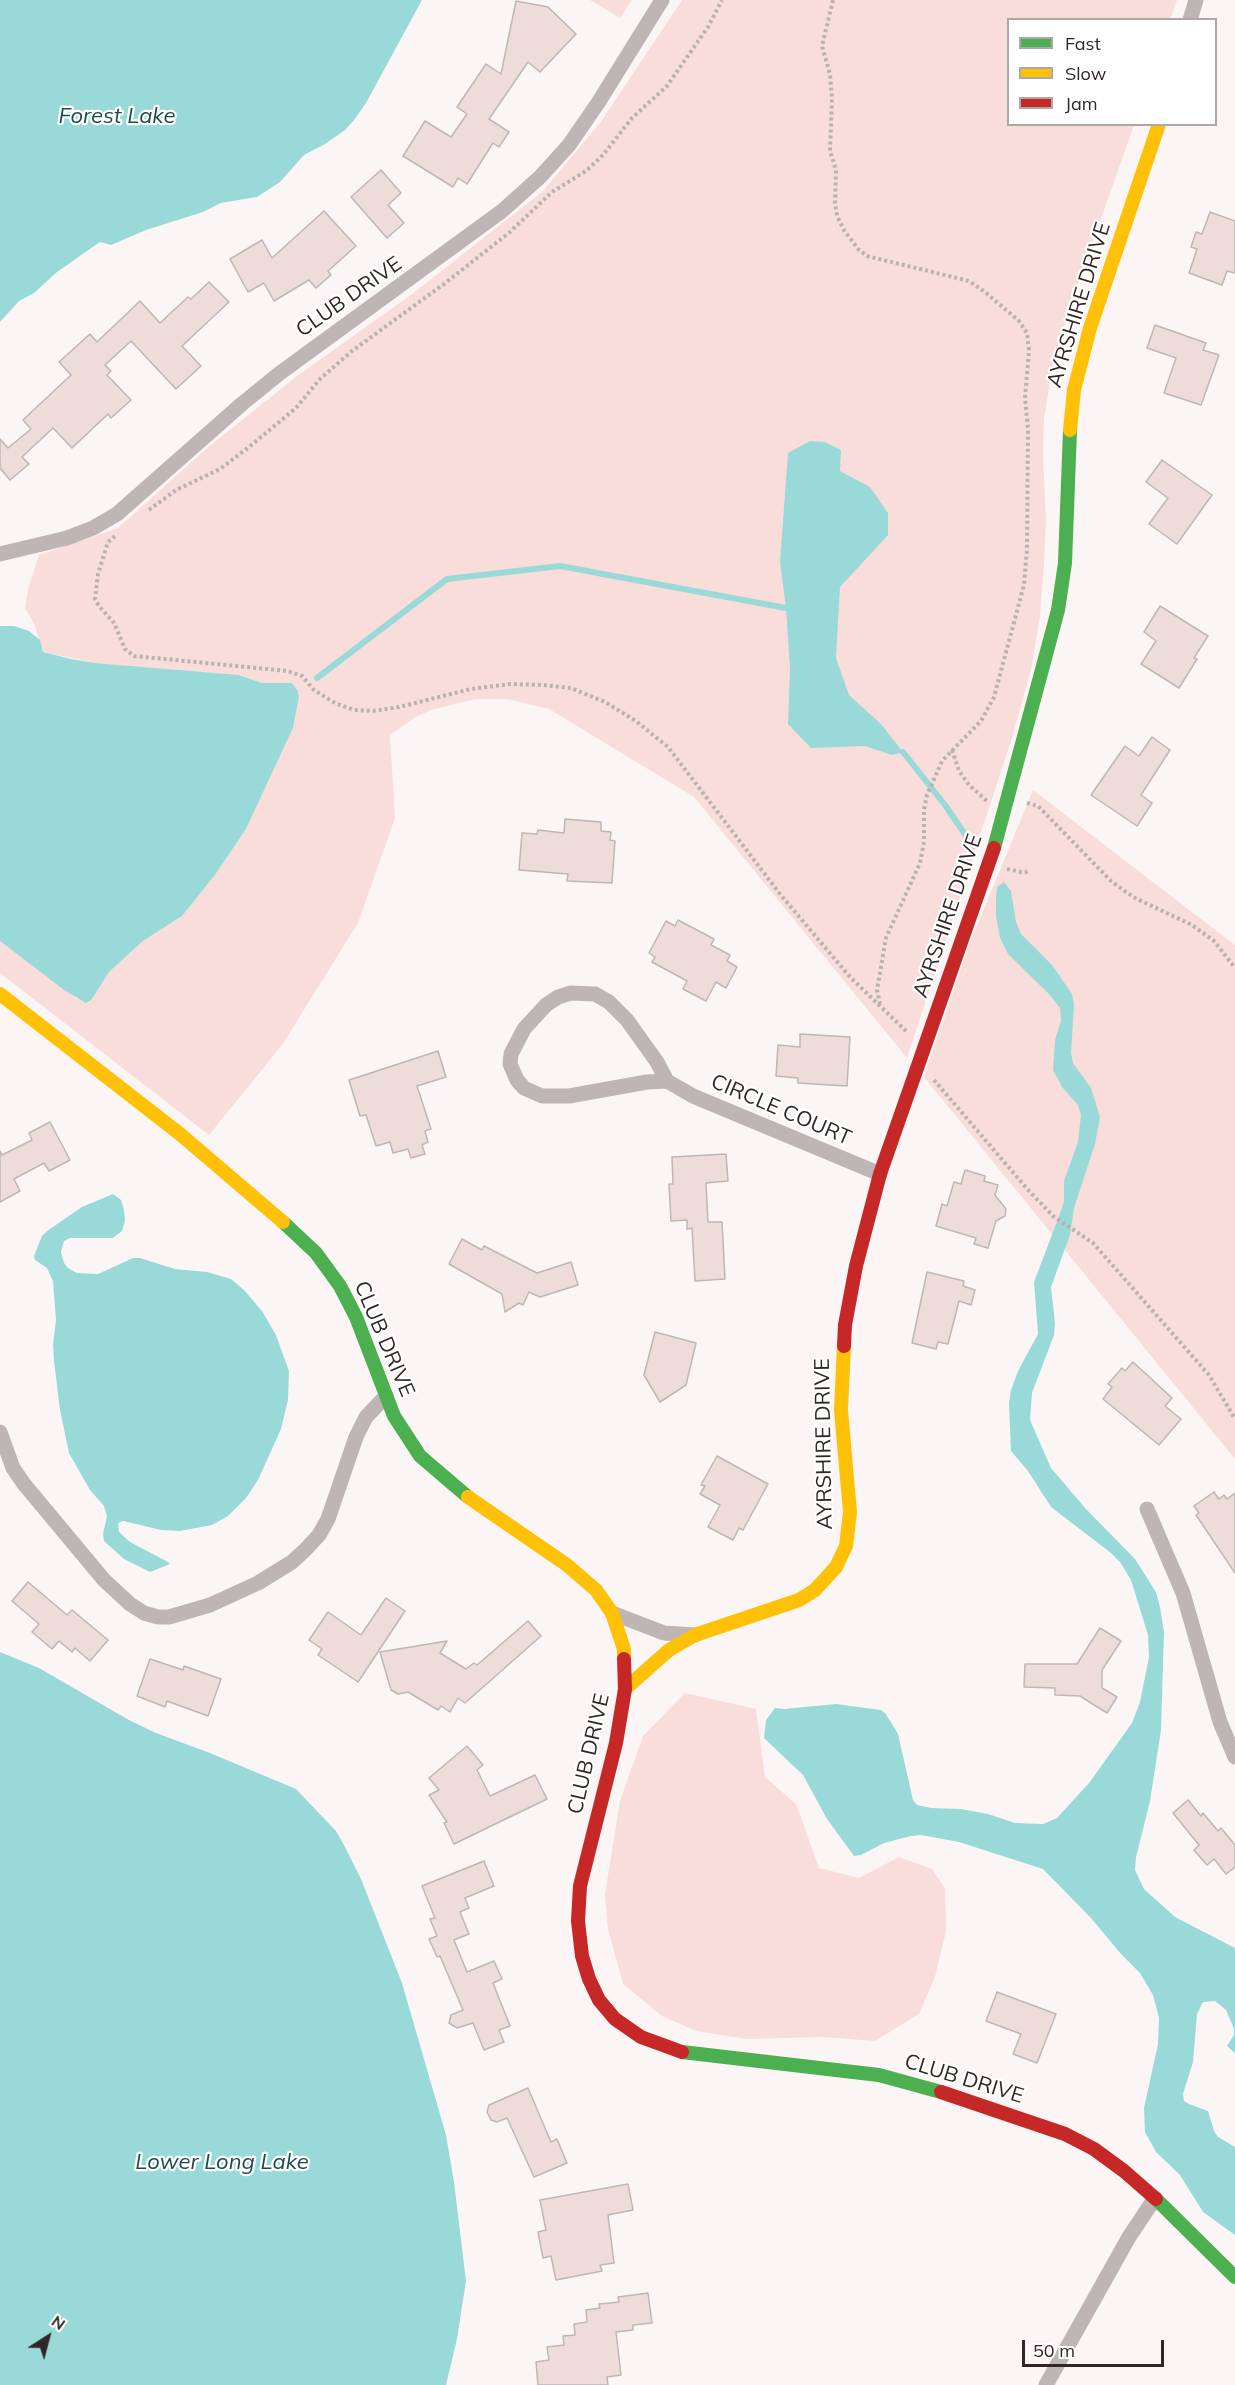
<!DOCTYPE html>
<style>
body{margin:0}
#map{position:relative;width:1235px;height:2385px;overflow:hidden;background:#fbf6f5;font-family:Mulish,sans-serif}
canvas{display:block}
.legend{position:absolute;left:1007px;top:18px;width:210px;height:108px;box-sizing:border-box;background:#fff;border:2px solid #aca8a8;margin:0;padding:8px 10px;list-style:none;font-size:18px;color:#302625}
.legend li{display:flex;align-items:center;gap:12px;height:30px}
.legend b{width:30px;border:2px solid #aca8a8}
.north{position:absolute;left:18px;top:2307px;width:60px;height:60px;-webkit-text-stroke:4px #fff;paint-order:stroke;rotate:36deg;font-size:16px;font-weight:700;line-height:24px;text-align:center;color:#302625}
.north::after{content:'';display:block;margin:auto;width:21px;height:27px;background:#302625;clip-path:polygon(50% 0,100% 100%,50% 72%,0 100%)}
.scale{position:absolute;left:1022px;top:2340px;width:142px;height:27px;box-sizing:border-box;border:3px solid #302625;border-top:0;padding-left:8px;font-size:18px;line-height:21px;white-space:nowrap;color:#302625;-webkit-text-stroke:4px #fff;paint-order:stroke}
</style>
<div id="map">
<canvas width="1235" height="2385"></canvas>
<ul class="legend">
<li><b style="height:8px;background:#4caf50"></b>Fast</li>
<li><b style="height:8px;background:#ffc107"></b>Slow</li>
<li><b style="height:8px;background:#c62828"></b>Jam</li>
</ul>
<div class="north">N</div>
<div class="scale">50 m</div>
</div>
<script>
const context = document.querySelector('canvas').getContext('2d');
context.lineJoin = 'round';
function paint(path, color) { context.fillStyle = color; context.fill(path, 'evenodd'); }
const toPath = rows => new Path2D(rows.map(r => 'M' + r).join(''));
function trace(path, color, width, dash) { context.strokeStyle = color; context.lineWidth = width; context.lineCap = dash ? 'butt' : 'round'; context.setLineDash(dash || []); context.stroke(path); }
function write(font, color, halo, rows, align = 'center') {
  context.font = font + ' Mulish,sans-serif'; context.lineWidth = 4.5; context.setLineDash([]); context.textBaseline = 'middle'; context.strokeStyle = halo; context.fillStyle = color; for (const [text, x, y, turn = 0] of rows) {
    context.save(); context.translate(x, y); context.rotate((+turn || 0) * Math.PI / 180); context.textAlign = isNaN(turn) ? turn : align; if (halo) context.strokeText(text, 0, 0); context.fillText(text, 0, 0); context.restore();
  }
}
paint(toPath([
 [590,0,632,0,620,18],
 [682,0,1177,0,1170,19,1008,20,1008,124,1134,125,1065,321,1050,382,1044,419,1043,455,1046,521,1044,564,1040,616,1031,670,1011,741,907,1058,694,797,549,709,507,699,475,699,431,710,414,718,390,735,395,818,358,923,282,1045,209,1135,0,973,0,941,78,999,92,999,109,972,143,941,182,916,215,875,246,829,293,728,299,697,298,691,292,683,262,683,239,675,95,663,43,652,34,623,25,608,28,589,39,555,118,528,206,449,297,376,412,294,542,192,600,123],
 [1033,790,1235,945,1235,1459,924,1077,970,943],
 [685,1693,756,1709,765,1777,796,1804,819,1868,859,1878,899,1857,932,1869,945,1888,946,1931,935,1977,919,2014,875,2041,822,2037,747,2039,696,2031,662,2016,623,1984,608,1929,605,1894,620,1801,643,1736]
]), '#f9ddda');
paint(toPath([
 [0,0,422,0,366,103,355,119,345,130,325,144,304,155,280,182,257,197,221,203,203,212,146,230,111,245,100,242,57,272,34,293,19,301,0,322],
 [810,441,825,442,841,450,840,471,870,487,888,513,888,535,840,587,836,658,849,695,881,724,903,752,892,755,865,746,811,748,788,724,790,669,786,608,780,562,788,453],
 [0,626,14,626,29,631,40,640,43,652,71,659,95,663,239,675,262,683,292,683,298,691,299,697,293,728,246,829,215,875,182,916,143,941,109,972,92,999,86,1003,64,990,0,941],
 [1004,882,1011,891,1016,922,1021,934,1052,965,1072,994,1074,1005,1071,1053,1073,1063,1091,1088,1100,1117,1095,1144,1074,1208,1070,1235,1051,1287,1055,1323,1054,1335,1032,1393,1030,1420,1051,1468,1086,1509,1135,1559,1156,1592,1160,1607,1164,1632,1161,1730,1150,1801,1136,1857,1135,1870,1144,1889,1175,1917,1235,1948,1235,2053,1227,2046,1234,2035,1234,2029,1226,2010,1215,2001,1203,2002,1197,2014,1193,2062,1183,2094,1184,2101,1189,2104,1208,2111,1214,2131,1218,2137,1235,2147,1235,2235,1203,2212,1180,2175,1156,2152,1145,2132,1144,2108,1158,2044,1159,2018,1153,1995,1140,1973,1121,1954,1091,1918,1043,1869,959,1842,921,1835,911,1836,884,1843,861,1855,854,1856,827,1819,803,1775,764,1738,766,1720,775,1708,784,1709,836,1704,881,1710,886,1714,898,1734,913,1800,917,1805,931,1808,961,1809,988,1814,1015,1823,1043,1824,1057,1818,1089,1783,1132,1723,1140,1702,1149,1657,1148,1635,1131,1580,1120,1562,1111,1553,1051,1507,1028,1471,1011,1451,1009,1403,1011,1390,1018,1371,1038,1334,1034,1282,1061,1211,1064,1201,1064,1181,1078,1142,1081,1115,1078,1105,1062,1087,1053,1070,1055,1040,1061,1021,1060,1008,1050,995,1008,954,1000,938,996,916,996,899,997,887],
 [113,1194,121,1200,124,1210,125,1221,122,1231,113,1238,70,1238,64,1241,61,1252,64,1263,68,1268,77,1273,98,1274,133,1258,140,1258,175,1269,207,1272,231,1279,244,1290,262,1311,276,1335,289,1371,288,1400,281,1429,258,1480,246,1498,228,1516,212,1525,180,1531,161,1530,123,1521,118,1523,119,1532,130,1542,168,1562,170,1564,150,1572,124,1559,104,1541,103,1534,107,1516,104,1506,90,1490,69,1453,60,1410,54,1361,53,1344,56,1320,53,1281,47,1268,35,1260,34,1256,42,1236,47,1231,82,1207],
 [0,1652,39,1668,129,1720,156,1733,210,1753,296,1789,336,1831,344,1845,361,1879,402,1983,446,2135,454,2182,466,2281,457,2339,446,2385,0,2385]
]), '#99dad9');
trace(toPath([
 [317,678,447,579,560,566,786,608],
 [903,752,945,805,973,846]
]), '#99dad9', 6);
const building = toPath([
 [516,1,548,7,576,34,540,72,528,62,489,119,509,132,499,147,493,143,467,184,458,178,453,187,403,156,425,121,451,137,467,114,457,107,486,64,501,74,516,1],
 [381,170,401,193,388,205,404,223,387,238,351,197,381,170],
 [324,211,356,246,328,271,331,275,316,288,309,280,274,301,264,283,248,292,230,259,262,240,272,258,324,211],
 [1210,212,1235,221,1235,273,1227,271,1222,285,1189,273,1197,249,1191,247,1196,232,1202,234,1210,212],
 [209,282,229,302,182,346,201,366,176,389,131,341,105,365,111,371,107,375,131,400,111,418,108,414,72,448,53,428,22,457,29,464,10,480,0,468,0,439,8,448,31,429,23,420,71,375,59,362,90,334,97,342,140,301,160,323,188,297,191,299,209,282],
 [1155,325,1206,343,1203,350,1219,355,1201,405,1164,393,1176,358,1147,348,1155,325],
 [1162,460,1212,495,1177,544,1149,524,1168,498,1146,482,1162,460],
 [1160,606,1208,636,1194,658,1197,659,1179,688,1141,664,1156,641,1144,632,1160,606],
 [1152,737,1170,750,1141,795,1152,803,1137,826,1091,795,1125,746,1139,756,1152,737],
 [565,819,601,822,601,831,611,832,610,840,615,841,612,883,567,881,568,874,519,870,522,833,537,834,538,830,564,833,565,819],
 [678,920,714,939,711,945,730,955,727,961,737,967,726,988,716,982,706,1001,683,989,687,981,652,962,655,957,649,953,666,921,675,926,678,920],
 [800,1034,850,1037,847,1086,798,1083,798,1078,776,1076,778,1045,800,1047,800,1034],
 [438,1051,446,1077,417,1086,431,1129,425,1131,428,1142,422,1145,425,1154,411,1158,408,1149,393,1153,390,1142,376,1146,366,1115,360,1116,349,1080,438,1051],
 [50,1122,70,1160,49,1171,44,1163,14,1179,20,1191,0,1202,0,1151,2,1155,32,1140,29,1133,50,1122],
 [726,1154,728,1181,706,1183,708,1222,722,1222,725,1279,695,1281,692,1228,687,1229,687,1220,671,1221,669,1184,673,1184,672,1157,726,1154],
 [965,1170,985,1176,984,1181,998,1185,995,1195,1006,1209,1005,1216,996,1221,988,1248,974,1244,976,1238,936,1226,942,1204,947,1206,954,1182,961,1184,965,1170],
 [462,1239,482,1250,484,1246,537,1273,571,1262,578,1285,540,1297,529,1292,523,1305,519,1303,505,1312,502,1294,449,1264,462,1239],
 [927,1272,964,1281,963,1286,975,1290,971,1305,959,1301,948,1344,938,1342,936,1349,912,1343,927,1272],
 [655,1332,696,1343,686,1385,660,1402,644,1375,655,1332],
 [1133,1362,1172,1398,1165,1406,1181,1419,1159,1445,1103,1399,1112,1387,1108,1384,1122,1368,1125,1371,1133,1362],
 [717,1456,768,1484,743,1530,739,1528,733,1540,708,1527,720,1505,700,1494,705,1486,701,1485,717,1456],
 [1214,1492,1219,1499,1224,1495,1227,1499,1235,1493,1235,1573,1196,1515,1199,1513,1194,1506,1214,1492],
 [28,1582,67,1615,72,1610,108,1640,90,1661,75,1648,72,1652,59,1641,52,1649,32,1632,39,1624,12,1601,28,1582],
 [386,1598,405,1611,358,1682,318,1655,322,1649,309,1640,328,1612,361,1635,386,1598],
 [528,1621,541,1636,465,1703,458,1698,450,1712,441,1706,438,1710,408,1692,398,1694,391,1690,380,1652,447,1641,440,1653,466,1669,474,1663,477,1665,528,1621],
 [1100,1628,1121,1641,1102,1670,1102,1688,1117,1697,1107,1713,1080,1696,1055,1695,1055,1688,1024,1687,1025,1664,1077,1664,1100,1628],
 [150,1659,183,1670,184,1666,221,1679,208,1716,167,1701,165,1707,137,1696,150,1659],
 [467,1746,483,1765,477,1770,490,1796,535,1775,547,1799,454,1844,444,1823,447,1822,429,1795,439,1790,429,1778,467,1746],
 [1188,1800,1201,1816,1203,1813,1218,1831,1221,1828,1235,1845,1235,1867,1226,1874,1214,1859,1207,1865,1194,1850,1199,1845,1173,1813,1188,1800],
 [484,1861,494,1886,465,1898,469,1908,460,1912,469,1934,454,1940,467,1972,494,1961,502,1979,493,1983,510,2026,499,2030,504,2042,484,2050,473,2023,457,2028,449,2023,451,2015,463,2010,440,1956,437,1957,429,1939,437,1936,430,1919,435,1918,422,1886,484,1861],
 [997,1992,1056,2014,1037,2063,1013,2054,1021,2034,986,2021,997,1992],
 [528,2088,551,2142,557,2139,567,2163,534,2177,507,2118,497,2122,491,2120,487,2112,489,2105,528,2088],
 [628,2184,633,2210,608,2215,614,2263,600,2265,602,2271,556,2280,551,2256,543,2258,538,2232,546,2230,540,2200,628,2184],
 [648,2293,652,2323,633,2325,633,2330,616,2332,621,2375,607,2377,608,2385,538,2385,536,2362,549,2360,547,2347,564,2345,563,2336,575,2335,574,2324,587,2322,586,2310,600,2308,599,2304,619,2302,618,2297,648,2293]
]);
paint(building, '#eddcda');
trace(building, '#beb7b6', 1.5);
trace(toPath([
 [833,0,822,46,830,74,832,99,830,151,836,170,835,203,837,216,844,230,858,249,867,256,969,281,985,292,1019,321,1027,333,1029,350,1025,398,1028,429,1027,549,1024,585,994,697,981,721,942,761,927,795,924,810,924,842,920,863,886,938,877,990,880,1004],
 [149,510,176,490,220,469,249,447,296,408,320,379,352,351,444,284,510,232,552,192,586,171,603,155,632,118,667,86,708,27,722,0],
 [115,536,108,542,98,574,95,599,99,606,114,623,125,649,134,656,288,671,302,676,314,690,335,703,354,710,373,711,399,707,471,689,510,684,543,685,571,688,605,702,636,721,668,747,780,894,850,977,908,1033],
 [952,750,959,771,969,785,988,802],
 [1027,803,1038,806,1111,881,1133,897,1192,925,1214,941,1235,968],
 [1007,869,1021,872,1026,872,1029,870],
 [934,1080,1029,1191,1053,1216,1093,1243,1209,1375,1235,1419]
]), '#bab2b1', 4, [3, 3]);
trace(toPath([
 [1190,20,1196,0],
 [0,554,67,538,93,528,117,514,243,403,280,373,502,211,540,177,569,145,598,103,662,0],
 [667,1081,647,1082,569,1096,542,1096,524,1088,517,1080,510,1064,511,1054,524,1029,546,1005,558,997,571,993,595,994,609,1002,627,1020,657,1062,667,1081,693,1096,880,1174],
 [0,1432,13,1468,24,1484,104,1580,130,1604,144,1613,158,1617,169,1617,210,1605,258,1583,292,1562,306,1549,319,1535,328,1519,356,1437,366,1417,386,1396],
 [1147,1509,1183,1593,1220,1722,1235,1757],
 [612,1613,664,1633,695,1635],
 [1046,2385,1129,2237,1155,2198]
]), '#bfb5b4', 15);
trace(toPath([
 [994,848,1058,610,1065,563,1070,430],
 [283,1222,316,1253,340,1286,356,1317,394,1416,420,1456,468,1497],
 [682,2052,879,2075,941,2092],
 [1156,2199,1235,2277]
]), '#4caf50', 14);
trace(toPath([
 [1070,430,1074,390,1090,328,1159,124],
 [0,994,180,1134,283,1222],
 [468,1497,567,1565,596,1590,612,1613,624,1649,624,1659],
 [625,1689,669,1650,695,1635,799,1600,815,1590,836,1567,846,1546,850,1512,841,1410,844,1346]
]), '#ffc107', 14);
trace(toPath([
 [844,1346,845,1325,856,1266,880,1174,994,848],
 [624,1659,625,1689,616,1743,580,1886,578,1921,582,1956,589,1979,599,2000,615,2019,641,2037,682,2052],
 [941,2092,1065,2134,1094,2149,1124,2171,1156,2199]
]), '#c62828', 14);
write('21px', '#302625', '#fff', [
 ["CLUB DRIVE",349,297,-35],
 ["AYRSHIRE DRIVE",1079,305,-73],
 ["AYRSHIRE DRIVE",948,916,-71],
 ["CIRCLE COURT",781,1110,23],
 ["CLUB DRIVE",384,1339,67],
 ["AYRSHIRE DRIVE",824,1444,-91],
 ["CLUB DRIVE",589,1754,-77],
 ["CLUB DRIVE",964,2079,17]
]);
write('italic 22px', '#1f4a4a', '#fff', [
 ["Forest Lake",117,116],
 ["Lower Long Lake",222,2162]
]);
</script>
